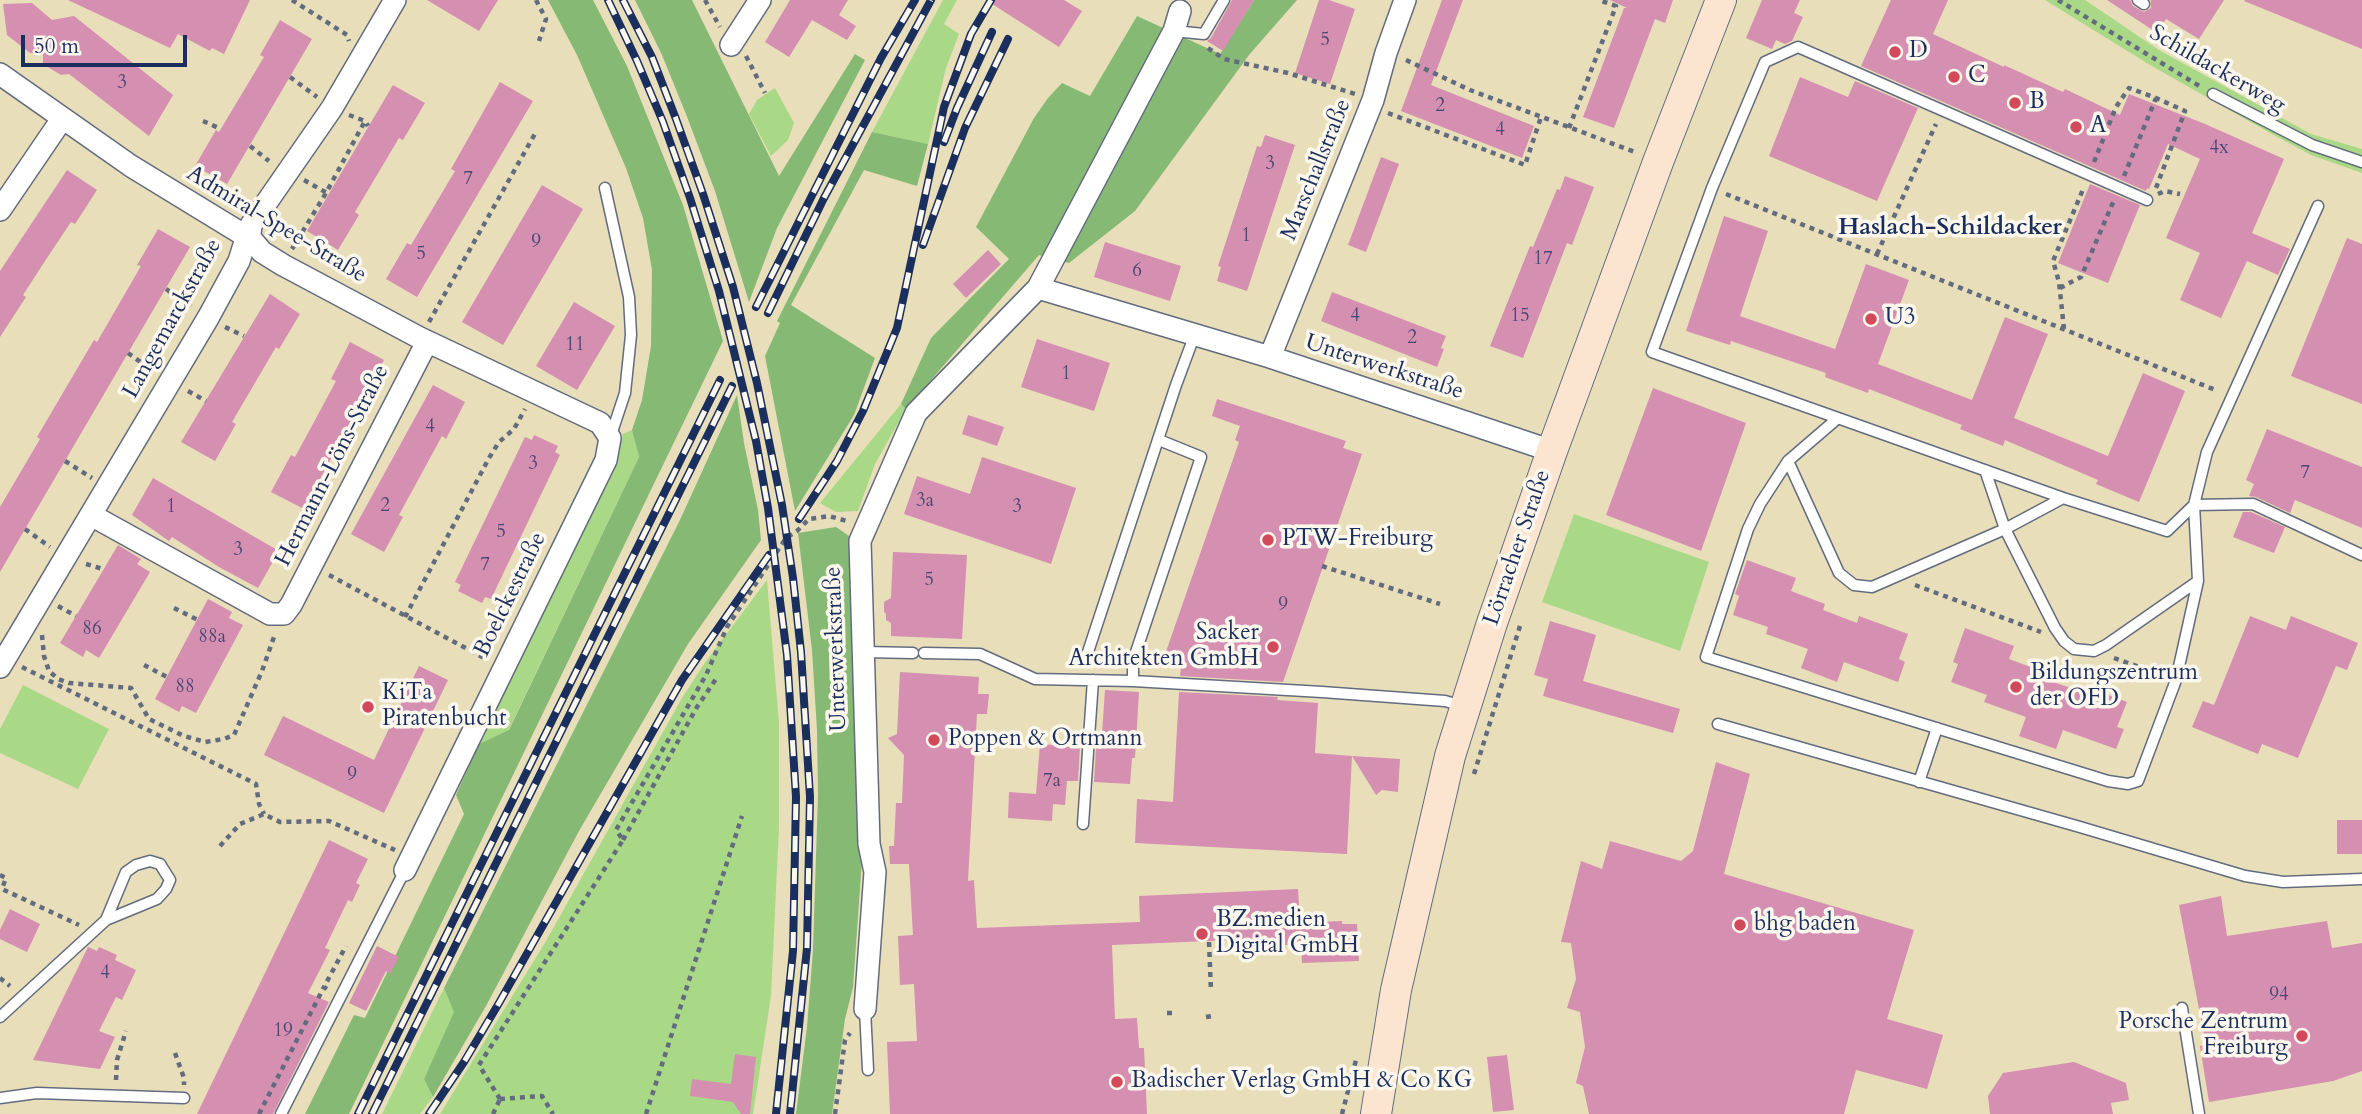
<!DOCTYPE html>
<meta charset="utf-8">
<style>
body{margin:0}
#map{position:relative;width:2362px;height:1114px;overflow:hidden;background:#e8deba;font-family:Cardo,serif}
canvas{display:block}
.scale{position:absolute;left:21px;top:35px;width:166px;height:32px;box-sizing:border-box;border:4px solid #1b2f5e;border-top:0;padding-left:9px;font-size:21px;line-height:24px;white-space:nowrap;color:#1b2f5e;-webkit-text-stroke:5px #fbf7ec;paint-order:stroke}
</style>
<div id="map">
<canvas width="2362" height="1114"></canvas>
<div class="scale">50 m</div>
</div>
<script>
const context = document.querySelector('canvas').getContext('2d');
context.lineJoin = 'round';
function paint(path, color) { context.fillStyle = color; context.fill(path, 'evenodd'); }
const toPath = rows => new Path2D(rows.map(r => 'M' + r).join(''));
function trace(path, color, width, dash) { context.strokeStyle = color; context.lineWidth = width; context.lineCap = dash ? 'butt' : 'round'; context.setLineDash(dash || []); context.stroke(path); }
function write(font, color, halo, rows, align = 'center') {
  context.font = font + ' Cardo,serif'; context.lineWidth = 7; context.setLineDash([]); context.textBaseline = 'middle'; context.strokeStyle = halo; context.fillStyle = color; for (const [text, x, y, turn = 0] of rows) {
    context.save(); context.translate(x, y); context.rotate((+turn || 0) * Math.PI / 180); context.textAlign = isNaN(turn) ? turn : align; if (halo) context.strokeText(text, 0, 0); context.fillText(text, 0, 0); context.restore();
  }
}
paint(toPath([
 [943,0,957,0,944,24,959,34,946,68,928,144,872,132],
 [2045,0,2085,0,2159,50,2311,134,2362,149,2362,173,2311,155,2270,133,2150,65],
 [775,88,794,123,788,140,771,156,749,114,757,100],
 [901,404,906,409,875,464,858,511,836,512,820,503],
 [632,430,639,457,508,731,479,744,510,673,588,518,623,434],
 [1574,514,1709,562,1680,651,1542,602],
 [767,580,779,723,779,827,771,996,753,1114,440,1114,546,941,682,698,704,664],
 [23,685,109,729,78,789,0,753,0,729],
 [444,988,455,1012,424,1079,433,1097,420,1114,382,1114]
]), '#a9d987');
paint(toPath([
 [548,0,593,0,627,66,683,205,723,341,349,1114,305,1114,354,1015,365,1018,464,814,456,795,479,744,509,730,639,457,632,430,642,400,651,346,652,270,643,218,626,168,577,55],
 [635,0,692,0,779,176,855,54,865,60,777,228,749,302,715,191,686,114,662,55],
 [1254,0,1297,0,1249,55,1135,211,1069,263,1039,255,906,409,901,404,931,338,1009,259,976,227,1034,118,1048,98,1062,83,1090,96,1137,16,1220,54],
 [872,132,928,144,917,186,864,170,791,305,875,358,854,415,795,511,765,356,780,323,777,321],
 [737,395,744,443,758,510,761,540,688,644,579,831,486,1006,433,1097,424,1079,454,1012,444,988,679,522],
 [836,527,852,538,863,846,853,987,845,1019,832,1114,796,1114,807,1027,813,950,818,794,817,730,812,650,798,533]
]), '#86b974');
paint(toPath([
 [68,0,250,0,224,54,212,48,210,51,178,34,170,48],
 [427,0,498,0,479,31],
 [790,0,848,0,839,15,856,26,847,40,812,20,789,57,765,42],
 [986,0,1064,0,1082,11,1059,47],
 [1232,0,1254,0,1223,51,1207,41,1211,38],
 [1319,0,1329,0,1355,9,1330,84,1295,73],
 [1442,0,1463,0,1431,85,1534,126,1522,158,1401,111],
 [1610,0,1673,0,1665,23,1655,19,1614,128,1583,117,1624,8,1627,8],
 [1762,0,1800,0,1794,13,1803,17,1792,41,1785,44,1776,40,1772,49,1746,38],
 [1891,0,1948,0,1933,34,2004,67,2004,65,2063,92,2065,89,2120,115,2129,94,2205,124,2284,159,2252,233,2290,249,2278,275,2247,261,2221,318,2180,300,2200,253,2166,238,2200,159,2168,144,2149,189,2147,188,2146,191,1861,66],
 [2107,0,2130,0,2133,6,2144,12,2151,8,2151,0,2224,0,2199,39,2166,19,2157,33],
 [2245,0,2362,0,2362,49,2244,1],
 [32,3,52,20,74,16,173,95,149,136,69,74,61,75,43,64,43,52,30,53,7,35,3,4],
 [280,20,312,39,227,184,195,166,216,130,219,132,264,57,260,55],
 [1800,77,1848,97,1855,81,1918,108,1877,201,1769,156],
 [500,82,533,101,417,297,386,279,407,243,411,245,455,171,451,169],
 [393,85,425,103,403,140,399,138,355,212,359,215,338,250,307,231],
 [1265,135,1295,145,1247,291,1217,281,1221,267,1218,266,1257,146,1261,147],
 [1381,157,1399,164,1366,252,1348,245],
 [67,170,97,190,75,224,71,222,47,258,23,295,26,297,0,337,0,271],
 [1565,176,1594,187,1572,245,1567,243,1523,358,1490,346,1530,246,1533,247,1557,189,1560,190],
 [2090,184,2140,205,2108,283,2058,263],
 [542,185,583,209,503,345,462,322],
 [1724,216,1768,231,1740,316,1835,349,1866,264,1909,280,1878,364,1972,400,2005,317,2048,334,2014,418,2108,456,2143,373,2185,391,2139,502,2096,484,2098,480,2005,440,2003,446,1960,429,1962,425,1869,389,1868,393,1825,377,1826,373,1731,341,1730,345,1686,331],
 [158,229,190,247,0,572,0,507,40,439,37,437,94,340,97,342,141,266,137,265],
 [2347,238,2362,244,2362,404,2291,376],
 [1105,242,1181,266,1170,301,1094,277],
 [988,250,1001,264,966,298,953,284],
 [1332,292,1446,336,1441,348,1444,349,1437,367,1321,321],
 [270,294,300,314,279,349,276,347,232,422,236,424,215,461,181,442],
 [574,302,615,326,577,390,536,366],
 [1037,339,1110,363,1094,411,1021,387],
 [350,342,384,360,304,509,271,492,291,455,295,457,314,422,336,381,331,379],
 [433,385,465,402,446,439,442,436,399,515,403,517,384,552,351,534],
 [1653,388,1746,423,1701,551,1606,515],
 [1217,399,1346,441,1343,448,1362,454,1283,682,1180,676,1181,667,1161,666,1239,442,1235,440,1240,426,1212,416],
 [968,415,1004,427,997,446,962,434],
 [2267,429,2362,467,2362,528,2295,500,2290,513,2256,497,2249,496,2254,484,2246,480],
 [534,435,558,446,555,452,560,455,491,599,485,597,482,603,458,591,461,585,455,582,525,437,532,440],
 [982,457,1076,488,1051,564,904,514,917,476,970,494],
 [153,478,279,551,258,588,219,567,172,537,169,541,132,515],
 [2243,512,2251,512,2285,527,2274,553,2233,537],
 [118,545,141,559,137,564,150,572,99,658,86,650,83,657,60,643],
 [893,552,967,555,962,639,891,636,891,623,886,620,886,614,884,612,884,602,891,598],
 [1747,560,1796,578,1791,591,1825,604,1823,610,1857,623,1859,616,1908,634,1899,659,1905,662,1898,682,1844,662,1837,682,1801,668,1808,649,1766,634,1768,627,1733,615,1739,596,1735,594],
 [208,599,232,612,229,618,243,625,196,713,182,706,179,712,155,699],
 [2250,616,2286,630,2291,616,2358,643,2347,670,2336,666,2298,758,2262,744,2258,754,2192,727,2203,701,2214,705],
 [1550,621,1596,635,1583,681,1680,709,1673,733,1543,696,1548,679,1534,675],
 [1965,628,2014,646,2009,659,2044,672,2042,678,2076,690,2078,684,2127,702,2117,727,2124,729,2116,749,2063,730,2056,749,2019,736,2026,717,1984,702,1987,695,1951,682,1958,664,1953,662],
 [419,666,448,680,384,813,264,755,283,716,374,760],
 [900,672,979,677,978,694,989,694,987,714,977,714,968,881,974,880,977,928,1140,922,1139,896,1298,889,1300,923,1342,921,1342,924,1357,924,1359,961,1302,963,1301,945,1282,945,1282,938,1112,945,1115,1019,1137,1018,1139,1048,1144,1048,1147,1114,890,1114,887,1042,917,1041,914,984,900,985,898,936,913,935,909,864,890,864,889,846,894,846,896,803,902,803,904,755,888,738,897,734],
 [1105,690,1139,692,1135,758,1132,758,1130,784,1094,782,1096,748,1101,749],
 [1179,692,1278,697,1277,700,1318,703,1315,753,1352,756,1347,854,1135,843,1137,799,1173,802],
 [1040,744,1080,747,1078,781,1067,781,1065,805,1053,804,1052,821,1008,818,1009,792,1036,794],
 [1352,756,1400,759,1398,792,1382,790,1376,795],
 [1716,762,1750,774,1724,874,1914,930,1887,1019,1943,1035,1927,1089,1856,1070,1844,1114,1589,1114,1583,1086,1576,1083,1585,1047,1580,1012,1567,1008,1576,979,1571,943,1561,942,1581,861,1602,869,1610,841,1681,861,1693,851],
 [2337,820,2362,820,2362,854,2337,854],
 [329,840,368,859,356,883,360,885,352,902,348,900,325,948,330,950,308,993,329,1002,273,1114,197,1114],
 [2221,896,2227,936,2327,921,2332,948,2362,943,2362,1071,2333,1081,2209,1102,2200,1046,2206,1045,2179,905],
 [10,909,40,924,27,952,0,939,0,930],
 [377,946,399,957,390,974,386,971,366,1011,349,1003],
 [88,947,97,951,99,947,117,955,115,960,136,970,122,1000,116,997,99,1031,115,1037,100,1069,33,1060],
 [735,1054,756,1057,750,1114,741,1114,733,1102,690,1096,692,1079,731,1084],
 [1507,1055,1514,1110,1493,1112,1487,1057],
 [2074,1062,2126,1083,2129,1100,2111,1103,2113,1114,1990,1114,1988,1096,2003,1073]
]), '#d58fb1');
const lane = toPath([
 [2138,0,2144,4],
 [1174,31,1204,34,1224,0],
 [2213,94,2312,145,2362,162],
 [605,188,629,297,631,335,625,393,610,438],
 [2147,200,1798,47,1765,62,1712,188,1652,352,2063,498,2167,531,2194,505,2253,504,2362,555],
 [1838,418,1788,461,1839,573,1854,585,1872,587,2005,529,2063,498],
 [1788,461,1760,504,1748,529,1706,657,2108,781,2128,784,2138,781,2176,680,2198,581,2194,505,2207,452,2318,206],
 [1985,470,2005,529,2055,628,2064,641,2074,649,2094,651,2106,645,2198,581],
 [864,652,913,653],
 [924,653,980,654,1035,679,1133,681,1322,692,1445,701,1463,706],
 [1133,661,1086,658,1176,385,1195,334],
 [1133,681,1133,661,1201,457,1159,440],
 [1718,724,2080,827,2245,876,2283,882,2362,879],
 [1919,782,1937,728],
 [1083,824,1093,680],
 [2182,1008,2199,1114],
 [865,1009,868,1070],
 [0,1017,106,920,157,899,166,889,170,880,160,864,150,861,136,865,126,872,106,920],
 [0,1098,37,1093,184,1098],
 [281,1114,405,870]
]);
const street = toPath([
 [731,45,760,0],
 [0,74,131,166,252,240,262,252,283,265,420,338,600,423,610,438,606,460,405,870],
 [0,210,62,119],
 [1038,288,1270,357,1552,451],
 [1270,357,1373,100,1386,53,1405,0],
 [91,515,270,614,284,614,291,605,427,342],
 [0,667,208,318,239,261,244,245,250,234,251,225,332,108,395,0],
 [865,1009,875,872,869,844,860,541,916,413,1038,288,1174,31,1180,11]
]);
const secondary = toPath([
 [1376,1114,1396,990,1450,756,1492,623,1552,451,1658,162,1721,0]
]);
trace(lane, '#636c7e', 13);
trace(street, '#636c7e', 24);
trace(secondary, '#636c7e', 32);
trace(toPath([
 [292,0,347,35,349,41],
 [536,0,546,19,539,41],
 [705,0,720,27],
 [2058,0,2201,87],
 [1208,48,1224,59,1288,73,1355,94],
 [746,56,765,93],
 [1406,60,1470,90,1635,152],
 [290,77,317,97],
 [1388,113,1525,165,1541,117],
 [349,115,365,121,368,126],
 [203,121,221,129],
 [1569,128,1616,6,1599,0],
 [250,146,269,161],
 [2094,162,2116,107,2129,88,2156,98,2185,111,2156,188],
 [2124,176,2156,98],
 [304,180,327,193],
 [1726,194,2218,391],
 [2158,194,2165,191,2180,194],
 [292,249,326,193,365,121],
 [1877,254,1936,124],
 [2060,288,2081,277,2114,200],
 [166,289,191,306],
 [429,322,536,132],
 [225,327,244,336],
 [2064,329,2059,282,2053,261,2084,187],
 [128,353,153,371],
 [188,391,206,401],
 [65,461,92,478],
 [25,529,50,547],
 [86,564,103,569],
 [1322,566,1440,604],
 [329,575,488,660],
 [1915,585,2041,632],
 [58,606,76,616],
 [174,608,198,620],
 [405,617,489,458,499,442,514,429,525,409],
 [42,635,44,656,49,671,58,679,69,683,131,688,149,719,184,736,205,742,224,739,234,735,262,671,275,634],
 [2114,658,2162,675],
 [144,665,167,677],
 [22,667,256,784,259,804,264,814],
 [1474,774,1520,626],
 [623,840,697,707,716,679],
 [220,846,240,824,264,814,280,822,329,821,395,850],
 [0,875,6,878,2,889,79,925],
 [1209,942,1211,991],
 [0,978,10,986],
 [327,989,324,987,346,946],
 [1167,1013,1172,1013],
 [1206,1017,1212,1016],
 [175,1053,184,1078,184,1085],
 [116,1080,117,1060,126,1031],
 [500,1099,479,1065,623,840,616,830,706,675,727,627,786,538,797,531,809,519,829,516,847,521],
 [500,1099,542,1096,553,1114],
 [259,1114,324,987],
 [493,1114,500,1099],
 [646,1114,742,816],
 [835,1114,845,1040,850,1033],
 [1342,1114,1357,1056]
]), '#636c7e', 4.5, [5, 5]);
trace(lane, '#fff', 10);
trace(street, '#fff', 21);
trace(secondary, '#fce5d0', 30);
const rail = toPath([
 [608,0,637,61,663,122,690,198,719,291,756,441,768,508,787,655,796,797,793,951,776,1114],
 [623,0,652,57,676,119,703,194,733,287,757,383,782,505,793,578,801,652,810,797,807,948,790,1114],
 [944,142,957,108,992,32],
 [923,245,965,128,1008,39],
 [756,307,881,58,915,0],
 [768,313,824,198,931,0],
 [799,519,837,461,863,411,897,328,944,107,971,34,991,0],
 [358,1114,720,380],
 [372,1114,732,386],
 [429,1114,464,1062,499,1003,682,680,769,555]
]);
trace(rail, '#1b2f5e', 8);
trace(rail, '#fbf7ec', 5, [16]);
for (const [x, y, r, color] of [
 [1895,52,7,"#d1495b"],
 [1954,77,7,"#d1495b"],
 [2015,103,7,"#d1495b"],
 [2076,127,7,"#d1495b"],
 [1871,319,7,"#d1495b"],
 [1268,540,7,"#d1495b"],
 [1273,647,7,"#d1495b"],
 [2016,687,7,"#d1495b"],
 [368,707,7,"#d1495b"],
 [934,740,7,"#d1495b"],
 [1740,925,7,"#d1495b"],
 [1202,934,7,"#d1495b"],
 [2302,1036,7,"#d1495b"],
 [1117,1082,7,"#d1495b"]
]) { const dot = new Path2D(); dot.arc(x, y, r, 0, 2 * Math.PI); context.fillStyle = color; context.fill(dot); trace(dot, '#fbf7ec', 2.5); }
write('19px', '#4a4773', null, [
 ["5",1325,41],
 ["3",122,84],
 ["2",1440,107],
 ["4",1500,131],
 ["4x",2219,149],
 ["3",1270,165],
 ["7",468,180],
 ["1",1246,237],
 ["9",536,243],
 ["5",421,255],
 ["17",1543,260],
 ["6",1137,272],
 ["4",1355,317],
 ["15",1520,317],
 ["2",1412,339],
 ["11",575,346],
 ["1",1066,375],
 ["4",430,428],
 ["3",533,465],
 ["7",2305,474],
 ["3a",925,502],
 ["2",385,507],
 ["1",171,508],
 ["3",1017,508],
 ["5",501,533],
 ["3",238,551],
 ["7",485,566],
 ["5",929,581],
 ["9",1283,606],
 ["86",92,630],
 ["88a",212,638],
 ["88",185,688],
 ["9",352,776],
 ["7a",1052,782],
 ["4",105,974],
 ["94",2279,996],
 ["19",283,1032]
]);
write('23px', '#1b2f5e', '#fbf7ec', [
 ["D",1909,52],
 ["C",1968,77],
 ["B",2029,103],
 ["A",2090,127],
 ["U3",1885,319],
 ["PTW-Freiburg",1282,540],
 ["Sacker",1259,634,"right"],
 ["Architekten GmbH",1259,660,"right"],
 ["Bildungszentrum",2030,674],
 ["der OFD",2030,700],
 ["KiTa",382,694],
 ["Piratenbucht",382,720],
 ["Poppen & Ortmann",948,740],
 ["BZ.medien",1216,921],
 ["Digital GmbH",1216,947],
 ["bhg baden",1754,925],
 ["Porsche Zentrum",2288,1023,"right"],
 ["Freiburg",2288,1049,"right"],
 ["Badischer Verlag GmbH & Co KG",1131,1082]
], 'left');
write('23px', '#1b2f5e', '#fbf7ec', [
 ["Schildackerweg",2217,70,30],
 ["Marschallstraße",1317,170,-68],
 ["Admiral-Spee-Straße",276,225,31],
 ["Langemarckstraße",173,319,-61],
 ["Unterwerkstraße",1384,368,18],
 ["Hermann-Löns-Straße",333,466,-63],
 ["Lörracher Straße",1518,548,-71],
 ["Boelckestraße",511,595,-64],
 ["Unterwerkstraße",837,649,-92]
]);
write('bold 24px', '#1b2f5e', '#fbf7ec', [
 ["Haslach-Schildacker",1950,228]
]);
</script>
